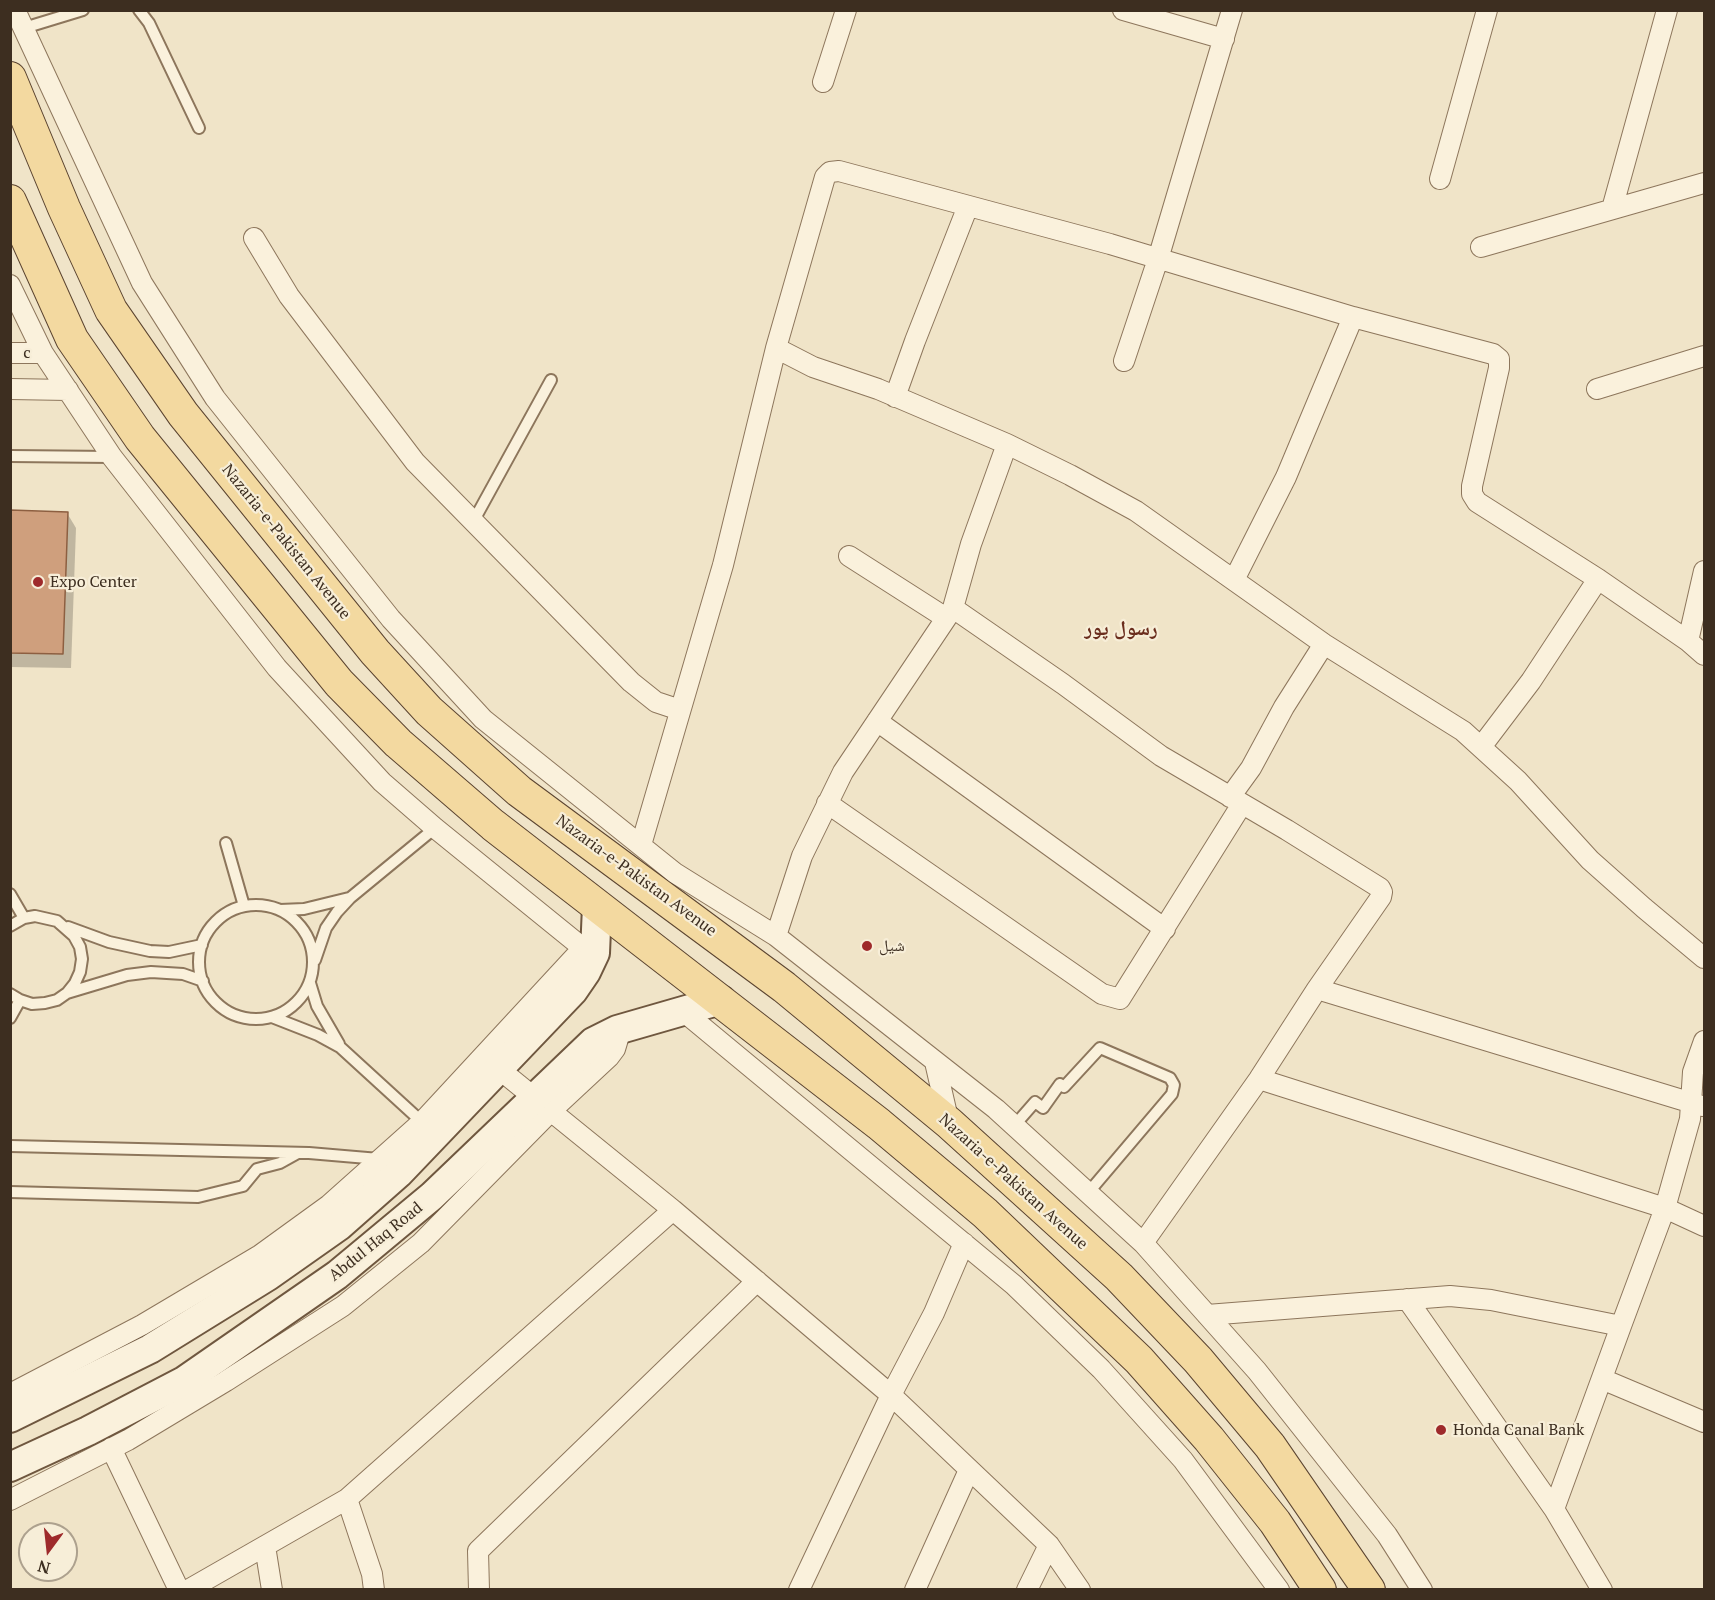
<!DOCTYPE html>
<meta charset="utf-8">
<style>
body{margin:0}
#map{position:relative;width:1715px;height:1600px;overflow:hidden;background:#f0e4c8;font-family:"PT Serif",serif}
canvas{display:block}
.frame{position:absolute;inset:0;border:12px solid #3d2e20;pointer-events:none}
.north{position:absolute;left:18px;top:1522px;width:60px;height:60px;box-sizing:border-box;background:#f7eed8;border:2px solid #ada18e;border-radius:50%;rotate:195deg;font-size:16px;font-weight:700;line-height:24px;text-align:center;color:#3d2e20}
.north::after{content:'';display:block;margin:auto;width:21px;height:27px;background:#9e2a2b;clip-path:polygon(50% 0,100% 100%,50% 72%,0 100%)}
</style>
<div id="map">
<canvas width="1715" height="1600"></canvas>
<div class="frame"></div>
<div class="north">N</div>
</div>
<script>
const context = document.querySelector('canvas').getContext('2d');
context.lineJoin = 'round';
function paint(path, color) { context.fillStyle = color; context.fill(path, 'evenodd'); }
const toPath = rows => new Path2D(rows.map(r => 'M' + r).join(''));
function trace(path, color, width, dash) { context.strokeStyle = color; context.lineWidth = width; context.lineCap = dash ? 'butt' : 'round'; context.setLineDash(dash || []); context.stroke(path); }
function write(font, color, halo, rows, align = 'center') {
  context.font = font + ' "PT Serif","Noto Naskh Arabic",serif'; context.lineWidth = 4.5; context.setLineDash([]); context.textBaseline = 'middle'; context.strokeStyle = halo; context.fillStyle = color; for (const [text, x, y, turn = 0] of rows) {
    context.save(); context.translate(x, y); context.rotate((+turn || 0) * Math.PI / 180); context.textAlign = isNaN(turn) ? turn : align; if (halo) context.strokeText(text, 0, 0); context.fillText(text, 0, 0); context.restore();
  }
}
paint(toPath([
 [10,512,67,513,76,528,71,668,10,667]
]), '#0003');
const building = toPath([
 [10,510,68,512,63,654,10,653,10,510]
]);
paint(building, '#cf9f7d');
trace(building, '#8d5f41', 1.5);
const service = toPath([
 [139,10,149,23,199,128],
 [24,28,83,10],
 [10,456,112,457],
 [473,522,551,380],
 [226,843,244,906],
 [10,894,24,918],
 '199 962a57 57 0 1 1 114 0a57 57 0 1 1-114 0Z',
 [280,910,304,909,349,898],
 [10,926,24,918,35,916,57,921,74,936,80,947,82,959,80,972,75,983,67,993,57,1000,45,1003,32,1004,20,1000,10,994],
 [68,927,109,942,150,951,169,952,202,945],
 [315,960,326,928,337,912,350,898,435,828],
 [310,983,317,1006,339,1044],
 [67,993,127,975,151,972,183,974,203,981],
 [272,1017,318,1035,340,1047,422,1122],
 [10,1018,20,1000],
 [1014,1126,1035,1102,1043,1108,1060,1084,1064,1087,1100,1048,1170,1078,1174,1085,1172,1094,1088,1193],
 [10,1146,309,1153,379,1159],
 [10,1192,198,1197,243,1186,257,1169,280,1163,298,1153]
]);
const minor = toPath([
 [15,10,142,283,215,398,391,619,483,719,675,873,776,936,996,1109,1143,1243,1257,1371,1387,1535,1422,1590],
 [1123,10,1224,39],
 [823,82,846,10],
 [1440,179,1487,10],
 [1612,209,1667,10],
 [254,238,289,296,415,462,631,682,656,702,680,710],
 [1481,247,1704,183],
 [10,285,43,353,112,457,277,668,382,782,435,828,583,948,595,953],
 [776,348,813,367,878,389,1007,444,1070,475,1136,511,1324,644,1463,731,1518,781,1590,860,1644,908,1704,958],
 [10,353,43,353],
 [1124,361,1158,259,1232,10],
 [10,389,68,390],
 [1597,389,1704,356],
 [895,397,915,341,968,206],
 [849,556,946,618],
 [1234,580,1286,477,1353,317],
 [953,608,971,544,1007,444],
 [1688,641,1704,571],
 [877,721,1165,929],
 [1481,747,1531,681,1598,579],
 [1230,797,1251,768,1284,707,1324,644],
 [827,803,1102,994,1120,999,1242,804],
 [641,845,723,565,776,348,825,177,830,172,839,171,1110,244,1353,317,1493,354,1499,359,1499,368,1472,486,1472,494,1477,502,1598,579,1688,641,1704,655],
 [776,936,802,856,843,772,953,608,1063,684,1161,756,1287,830,1380,888,1382,892,1381,897,1317,989,1259,1079,1143,1243],
 [1317,989,1702,1106],
 [683,1011,1014,1285,1101,1369,1183,1460,1279,1590],
 [935,1062,949,1123],
 [499,1069,673,1210,891,1395,1049,1545,1080,1590],
 [1259,1079,1665,1208,1690,1119,1693,1072,1704,1041],
 [1407,1299,1554,1509,1602,1590],
 [1207,1315,1450,1296,1491,1300,1621,1326,1665,1208,1704,1226],
 [1602,1379,1704,1422],
 [10,1394,142,1325,260,1255,329,1205,422,1122,583,948],
 [111,1448,179,1590],
 [347,1499,372,1574,374,1590],
 [10,1500,128,1440,226,1381,343,1306,421,1243,551,1111,609,1057,615,1049,618,1039,617,1030],
 [1554,1509,1621,1326],
 [265,1546,272,1590],
 [188,1590,347,1499,673,1210],
 [479,1590,478,1551,757,1281],
 [799,1590,891,1395,934,1313,964,1243],
 [915,1590,969,1470],
 [1027,1590,1049,1545]
]);
const secondary = toPath([
 [10,1418,150,1349,268,1276,339,1226,399,1173,573,991,586,972,595,953,597,906],
 [10,1467,88,1431,184,1381,337,1275,432,1196,593,1042,617,1030,721,1000]
]);
const primary = toPath([
 [10,78,64,208,111,310,183,414,375,652,429,711,519,791,784,987,949,1123,1119,1277,1198,1360,1270,1446,1369,1590],
 [10,201,72,339,140,438,339,683,398,743,493,825,879,1124,985,1213,1139,1360,1209,1439,1275,1522,1320,1590]
]);
trace(service, '#8d765c', 14);
trace(minor, '#8d765c', 22);
trace(secondary, '#6f573f', 32);
trace(primary, '#5b4430', 34);
trace(service, '#faf1dc', 10);
trace(minor, '#faf1dc', 20);
trace(secondary, '#faf1dc', 28);
trace(primary, '#f3d9a0', 32);
for (const [x, y, r, color] of [
 [38,582,6,"#9e2a2b"],
 [867,946,6,"#9e2a2b"],
 [1441,1430,6,"#9e2a2b"]
]) { const dot = new Path2D(); dot.arc(x, y, r, 0, 2 * Math.PI); context.fillStyle = color; context.fill(dot); trace(dot, '#f7eed8', 2); }
write('16px', '#3d2e20', '#f7eed8', [
 ["c",27,353],
 ["Nazaria-e-Pakistan Avenue",286,542,51],
 ["Nazaria-e-Pakistan Avenue",636,876,36],
 ["Nazaria-e-Pakistan Avenue",1013,1182,42],
 ["Abdul Haq Road",376,1242,-39]
]);
write('16px', '#3d2e20', '#f7eed8', [
 ["Expo Center",50,582],
 ["شیل",879,946],
 ["Honda Canal Bank",1453,1430]
], 'left');
write('bold 20px', '#6b2e1e', '#f7eed8', [
 ["رسول پور",1121,629]
]);
</script>
